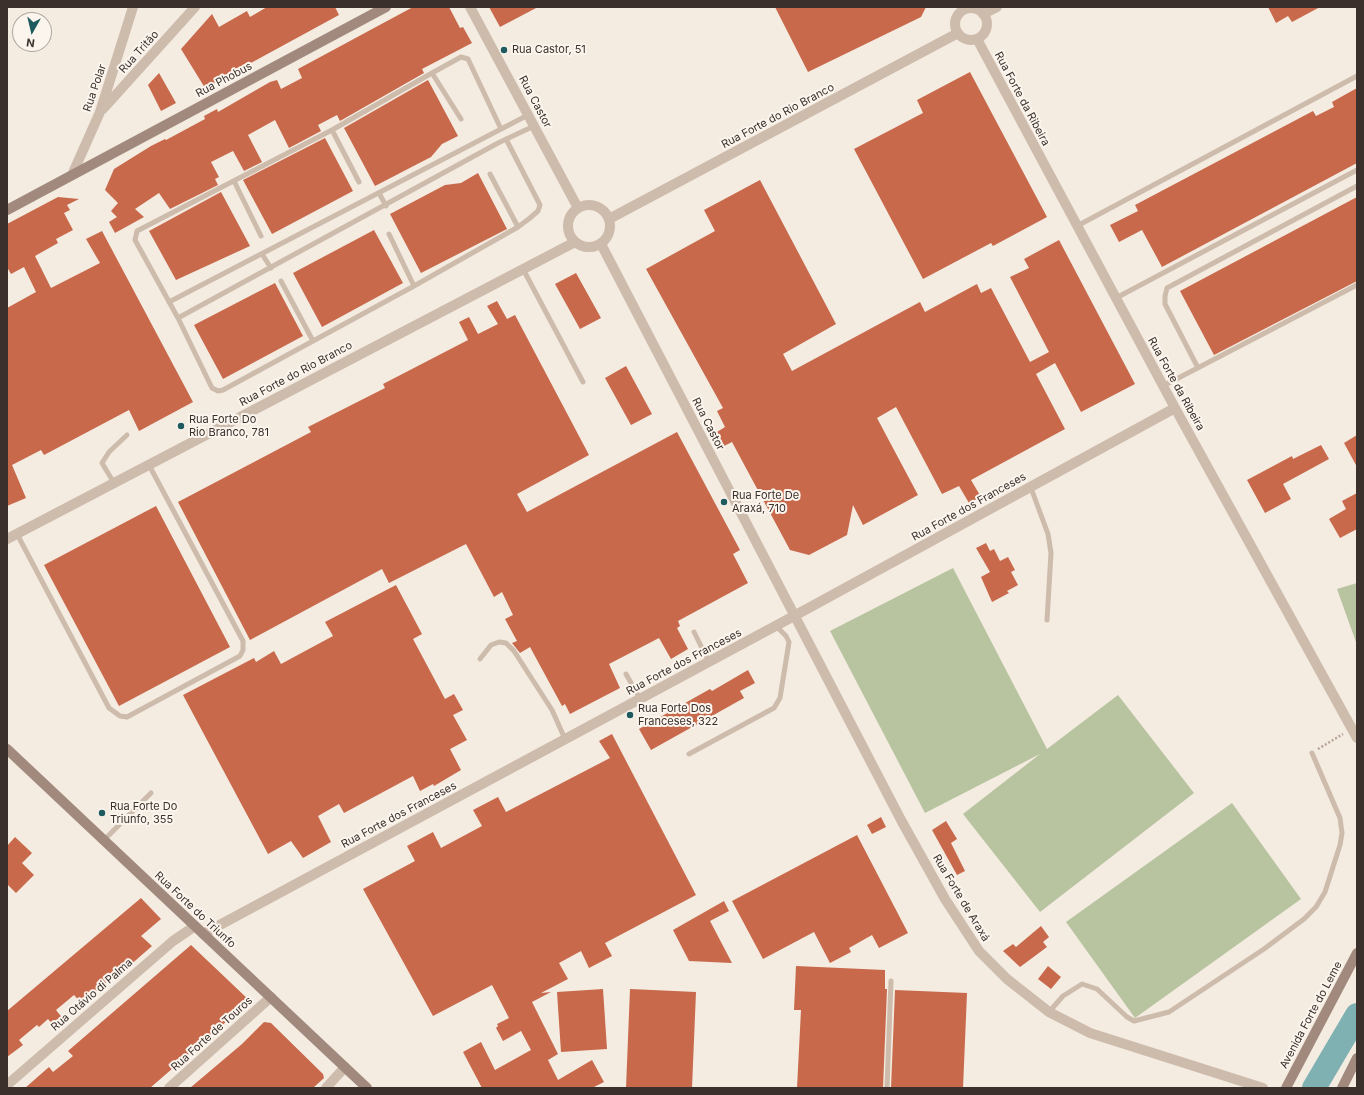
<!DOCTYPE html>
<meta charset="utf-8">
<style>
body{margin:0}
#map{position:relative;width:1364px;height:1095px;overflow:hidden;background:#f4ebe1;font-family:Inter,sans-serif}
canvas{display:block}
.frame{position:absolute;inset:0;border:8px solid #3b302b;pointer-events:none}
.north{position:absolute;left:12px;top:12px;width:40px;height:40px;box-sizing:border-box;background:#fbf5ee;border:1px solid #aea6a0;border-radius:50%;rotate:188deg;font-size:11px;font-weight:700;line-height:16px;text-align:center;color:#3b302b}
.north::after{content:'';display:block;margin:auto;width:14px;height:18px;background:#1f5a5e;clip-path:polygon(50% 0,100% 100%,50% 72%,0 100%)}
</style>
<div id="map">
<canvas width="1364" height="1095"></canvas>
<div class="frame"></div>
<div class="north">N</div>
</div>
<script>
const context = document.querySelector('canvas').getContext('2d');
context.lineJoin = 'round';
function paint(path, color) { context.fillStyle = color; context.fill(path, 'evenodd'); }
const toPath = rows => new Path2D(rows.map(r => 'M' + r).join(''));
function trace(path, color, width, dash) { context.strokeStyle = color; context.lineWidth = width; context.lineCap = dash ? 'butt' : 'round'; context.setLineDash(dash || []); context.stroke(path); }
function write(font, color, halo, rows, align = 'center') {
  context.font = font + ' Inter,sans-serif'; context.lineWidth = 4; context.setLineDash([]); context.textBaseline = 'middle'; context.strokeStyle = halo; context.fillStyle = color; for (const [text, x, y, turn = 0] of rows) {
    context.save(); context.translate(x, y); context.rotate((+turn || 0) * Math.PI / 180); context.textAlign = isNaN(turn) ? turn : align; if (halo) context.strokeText(text, 0, 0); context.fillText(text, 0, 0); context.restore();
  }
}
paint(toPath([
 [953,568,1047,749,1118,695,1194,793,1040,912,963,814,1040,754,925,813,830,631],
 [1357,583,1357,645,1337,589],
 [1232,803,1301,899,1135,1018,1066,922]
]), '#b8c4a0');
trace(toPath([
 [1314,1088,1357,1015]
]), '#7fb0b2', 24);
paint(toPath([
 [267,7,335,7,339,15,205,88,181,49,212,14,219,27,247,11,250,17],
 [413,7,449,7,460,28,463,27,472,43,422,69,424,73,340,121,337,115,318,125,321,131,289,148,275,120,248,135,262,162,244,171,233,151,211,162,219,177,215,179,218,185,170,209,159,193,135,209,144,217,115,233,109,222,117,217,111,211,118,203,105,190,114,169,151,146,165,139,166,140,205,119,204,116,217,109,218,112,270,82,277,80,281,89,302,78,298,69],
 [489,7,538,7,500,27],
 [775,7,926,7,921,17,808,72],
 [1268,7,1320,7,1292,22,1288,16,1276,23],
 [970,72,1047,217,993,246,991,243,923,279,854,149,923,113,917,100],
 [159,73,176,103,161,111,148,85],
 [428,80,458,136,442,144,431,157,375,186,344,128],
 [1357,88,1357,163,1162,267,1142,230,1119,242,1110,225,1138,211,1135,205,1313,111,1316,116,1334,107,1332,102],
 [325,138,353,191,272,234,243,180],
 [478,173,507,229,421,273,390,214,445,185,461,183],
 [760,180,836,324,783,354,792,371,920,302,925,312,977,284,981,293,991,288,1030,362,1049,352,1010,277,1029,268,1024,259,1059,240,1135,384,1081,412,1055,363,1036,374,1065,429,971,480,981,497,969,503,959,486,942,494,896,407,877,418,918,495,863,525,853,505,847,535,809,555,790,550,732,442,724,446,717,432,725,427,717,411,723,408,646,269,715,231,704,210],
 [221,192,250,246,176,280,149,231],
 [58,197,79,199,67,205,70,210,64,213,73,230,56,239,58,243,35,256,51,288,100,263,86,239,102,231,193,402,139,431,129,410,44,455,41,450,12,465,26,498,7,506,7,308,36,292,24,267,11,274,7,267,7,224],
 [1357,197,1357,281,1214,355,1180,291],
 [374,230,403,283,322,327,293,273],
 [576,273,601,318,580,329,555,284],
 [275,283,303,336,223,379,194,325],
 [497,301,507,319,515,315,589,455,517,494,527,512,677,432,740,550,733,554,748,583,678,621,680,626,677,628,688,649,671,659,659,638,609,664,620,688,570,714,565,704,562,706,530,647,520,653,512,643,517,641,505,619,513,615,502,592,494,597,466,544,389,583,382,569,250,640,178,502,311,432,308,427,385,388,383,384,468,340,459,322,469,317,478,334,498,324,487,306],
 [626,366,652,414,631,425,605,378],
 [1357,435,1357,467,1344,443],
 [1321,445,1329,459,1283,484,1291,499,1265,513,1247,480,1292,456,1293,459],
 [1357,493,1357,529,1340,538,1329,519,1346,509,1342,501],
 [156,506,230,647,119,706,44,565],
 [986,543,990,551,994,549,1000,561,1008,557,1015,570,1011,572,1018,585,1007,591,1009,593,992,602,981,577,990,572,976,548],
 [396,585,422,634,413,639,445,699,454,694,463,710,453,715,467,740,450,749,461,770,434,786,433,784,420,791,413,776,344,813,339,804,318,816,331,842,303,858,291,841,268,854,183,695,254,658,256,662,274,651,281,664,333,636,325,622],
 [748,670,755,683,740,691,744,698,651,750,639,729,710,689,712,691],
 [612,734,696,895,605,943,612,956,589,968,581,951,559,963,568,979,541,993,551,992,532,1002,558,1054,548,1060,558,1080,592,1060,604,1082,592,1088,482,1088,463,1052,481,1042,495,1070,531,1050,521,1031,503,1041,496,1028,498,1026,497,1024,509,1018,492,985,433,1016,363,889,415,861,407,846,433,832,441,848,482,826,473,810,498,797,506,812,610,758,599,741],
 [881,817,886,827,872,834,867,825],
 [946,821,957,839,951,843,965,871,957,875,932,830],
 [857,835,908,933,879,948,872,935,849,948,851,952,830,963,814,932,763,959,732,901],
 [15,837,32,853,22,863,34,875,16,893,7,884,7,846],
 [141,898,161,919,141,936,152,946,128,967,126,965,82,1004,74,995,56,1010,64,1020,55,1027,48,1019,39,1027,37,1025,19,1040,23,1045,7,1057,7,1011],
 [724,901,729,911,710,921,732,963,689,961,673,930],
 [1041,926,1049,937,1043,942,1047,947,1020,967,1003,951,1013,944,1016,947],
 [191,945,250,1001,150,1088,25,1088,49,1067,53,1072,73,1056,68,1051],
 [796,966,885,970,885,989,887,989,883,1088,797,1088,801,1010,794,1010],
 [1048,966,1061,977,1051,989,1038,979],
 [603,989,607,1049,561,1052,557,992],
 [630,989,696,992,692,1088,626,1088],
 [895,990,967,993,963,1088,891,1088],
 [264,1022,271,1023,323,1074,324,1078,313,1088,190,1088,242,1044]
]), '#c8694b');
trace(toPath([
 [1318,749,1343,734]
]), '#b9a596', 2.5, [2, 2]);
trace(toPath([
 [432,73,461,57,468,59,501,129],
 [461,119,432,73,332,130,137,231,135,240,178,318,212,388,218,391,223,390,414,286,518,227,530,218,538,211,540,205,506,139],
 [332,130,359,182],
 [490,174,518,227],
 [234,181,261,236],
 [379,193,386,206],
 [1077,226,1357,76],
 [389,234,414,286],
 [262,254,271,268],
 [523,269,583,382],
 [281,281,313,341],
 [1116,298,1357,170],
 [169,302,528,115],
 [178,318,498,143,534,126],
 [1198,368,1165,304,1165,296,1167,288,1357,186],
 [1163,386,1357,285],
 [114,483,102,463,109,452,127,435],
 [1031,488,1048,534,1051,553,1047,620],
 [17,534,109,708,120,716,127,717,240,656,243,650,243,641,149,465],
 [694,632,709,662],
 [480,659,491,645,499,642,506,643,514,651,552,710,565,739],
 [626,674,640,699],
 [689,754,774,708,780,698,789,642,786,636,776,626],
 [104,840,151,793],
 [1049,1012,1063,996,1082,984,1097,989,1127,1017,1134,1021,1169,1012,1264,949,1304,919,1316,907,1325,892,1340,845,1342,833,1340,818,1312,753],
 [887,1088,891,981]
]), '#cdbbac', 5);
trace(toPath([
 [470,7,578,208],
 '955 24a16 16 0 1 1 32 0a16 16 0 1 1-32 0Z',
 [983,14,997,7],
 [977,39,1175,408,1357,738],
 [103,109,195,7],
 [72,175,100,112,133,7],
 '568 226a21 21 0 1 1 42 0a21 21 0 1 1-42 0Z',
 [609,219,958,33],
 [601,244,901,820,945,899,979,951,1007,979,1049,1012,1090,1033,1263,1088],
 [7,539,575,242],
 [203,934,794,616,1175,408],
 [7,1085,173,941,195,926],
 [169,1088,271,997],
 [326,1088,345,1067]
]), '#cdbbac', 10);
trace(toPath([
 [7,210,386,7],
 [7,749,367,1088],
 [1286,1088,1357,953],
 [1342,1088,1357,1058]
]), '#a18a7d', 10);
for (const [x, y, r, color] of [
 [504,50,4,"#1f5a5e"],
 [181,426,4,"#1f5a5e"],
 [724,502,4,"#1f5a5e"],
 [630,715,4,"#1f5a5e"],
 [102,813,4,"#1f5a5e"]
]) { const dot = new Path2D(); dot.arc(x, y, r, 0, 2 * Math.PI); context.fillStyle = color; context.fill(dot); trace(dot, '#fbf5ee', 1.5); }
write('11px', '#3b302b', '#fbf5ee', [
 ["Rua Castor, 51",512,50],
 ["Rua Forte Do",189,420],
 ["Rio Branco, 781",189,433],
 ["Rua Forte De",732,496],
 ["Araxá, 710",732,509],
 ["Rua Forte Dos",638,709],
 ["Franceses, 322",638,722],
 ["Rua Forte Do",110,807],
 ["Triunfo, 355",110,820]
], 'left');
write('11px', '#3b302b', '#fbf5ee', [
 ["Rua Tritão",139,52,-48],
 ["Rua Phobus",224,80,-28],
 ["Rua Polar",95,88,-71],
 ["Rua Forte da Ribeira",1022,99,62],
 ["Rua Castor",535,102,62],
 ["Rua Forte do Rio Branco",778,116,-28],
 ["Rua Forte do Rio Branco",296,374,-28],
 ["Rua Forte da Ribeira",1176,384,61],
 ["Rua Castor",708,424,63],
 ["Rua Forte dos Franceses",969,507,-29],
 ["Rua Forte dos Franceses",684,662,-28],
 ["Rua Forte dos Franceses",399,815,-28],
 ["Rua Forte de Araxá",961,898,59],
 ["Rua Forte do Triunfo",195,910,43],
 ["Rua Otávio di Palma",92,995,-41],
 ["Avenida Forte do Leme",1311,1015,-62],
 ["Rua Forte de Touros",212,1034,-42]
]);
</script>
